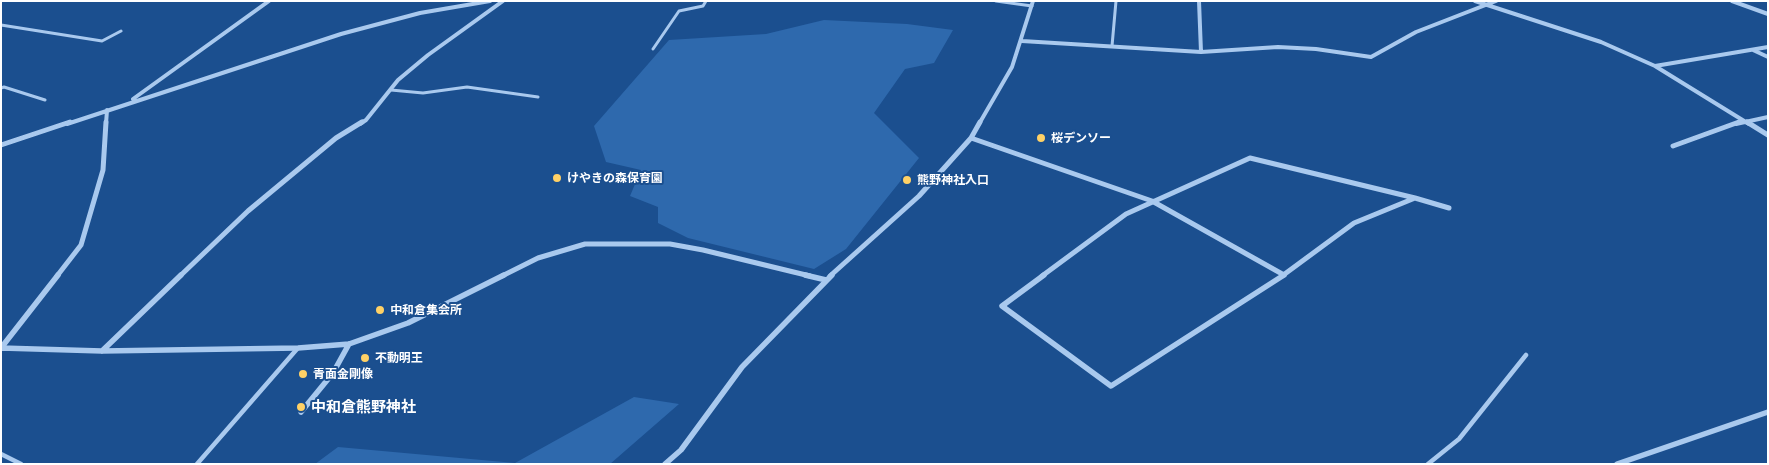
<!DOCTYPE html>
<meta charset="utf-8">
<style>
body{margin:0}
#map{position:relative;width:1769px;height:465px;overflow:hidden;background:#1b4f8f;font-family:Raleway,sans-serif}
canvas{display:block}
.frame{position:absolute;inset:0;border:2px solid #fff;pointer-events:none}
</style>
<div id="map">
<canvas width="1769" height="465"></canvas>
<div class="frame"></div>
</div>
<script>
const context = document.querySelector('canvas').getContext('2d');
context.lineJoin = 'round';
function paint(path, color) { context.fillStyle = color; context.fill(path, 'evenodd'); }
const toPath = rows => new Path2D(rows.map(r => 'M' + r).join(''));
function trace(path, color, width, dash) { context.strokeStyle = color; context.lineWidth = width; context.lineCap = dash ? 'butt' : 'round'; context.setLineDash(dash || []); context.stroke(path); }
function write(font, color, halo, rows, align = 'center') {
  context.font = font + ' Raleway,"Noto Sans JP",sans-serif'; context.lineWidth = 4; context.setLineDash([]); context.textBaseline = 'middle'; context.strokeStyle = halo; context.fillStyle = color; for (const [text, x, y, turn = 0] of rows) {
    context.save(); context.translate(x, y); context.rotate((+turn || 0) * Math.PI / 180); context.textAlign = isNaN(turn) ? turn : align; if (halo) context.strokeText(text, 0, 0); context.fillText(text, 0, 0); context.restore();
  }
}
paint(toPath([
 [824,20,907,24,953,30,934,63,905,69,874,113,919,158,846,249,814,269,688,238,658,223,658,207,630,196,641,170,606,162,594,126,669,40,766,34],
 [634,397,679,404,610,464,315,464,338,447,515,463]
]), '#2e69ad');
trace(toPath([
 [996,1,1032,6],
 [1,25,102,41,121,31],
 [1112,46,1116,1],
 [653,49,679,11,703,6,706,1],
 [1,88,4,87,45,100],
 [391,90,423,93,467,87,538,97]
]), '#a9c9ee', 3);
trace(toPath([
 [1,454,21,464],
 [197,464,297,349],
 [1428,464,1459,439,1526,355]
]), '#a9c9ee', 4.5);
trace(toPath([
 [1199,1,1201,52],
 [1475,1,1601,42,1655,66,1749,124],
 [1732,1,1768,14],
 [1022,41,1201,52,1278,47,1316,49,1371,57,1416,32,1496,1],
 [1753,50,1768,57],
 [1655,66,1768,47],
 [133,99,269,1],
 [67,124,341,34,420,13,490,1],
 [106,124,107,110],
 [360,124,366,120,398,80,428,55,503,1],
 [979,124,1012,67,1033,1],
 [1736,124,1768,117]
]), '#a9c9ee', 4);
trace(toPath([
 [1747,122,1768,135],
 [971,138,1152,201,1284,275],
 [1,145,70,122],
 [1673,146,1739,122],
 [1415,198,1449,208],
 [57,276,81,245,103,170,106,122],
 [180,276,248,211,336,138,362,122],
 [502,276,538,258,585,244,670,244,703,250,810,276],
 [830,276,919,196,971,138,980,122],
 [1042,276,1126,214,1250,158,1415,198],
 [1282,276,1354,223,1415,198]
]), '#a9c9ee', 5);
trace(toPath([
 [805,275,826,280],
 [1044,275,1002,306,1111,386,1284,275],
 [1,348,102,351,298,348,349,344,408,323,504,275],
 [1,348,58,275],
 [102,351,181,275],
 [301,412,333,373,349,344],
 [665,464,681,450,742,367,832,275],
 [1617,464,1768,412]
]), '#a9c9ee', 5.5);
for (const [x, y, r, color] of [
 [1041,138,5,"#ffd166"],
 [557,178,5,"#ffd166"],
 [907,180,5,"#ffd166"],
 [380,310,5,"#ffd166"],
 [365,358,5,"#ffd166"],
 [303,374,5,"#ffd166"],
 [301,407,5,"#ffd166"]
]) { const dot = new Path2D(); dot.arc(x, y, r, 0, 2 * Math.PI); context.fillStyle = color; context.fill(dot); trace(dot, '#1b4f8f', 2); }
write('bold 12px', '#fff', '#1b4f8f', [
 ["桜デンソー",1051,138],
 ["けやきの森保育園",567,178],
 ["熊野神社入口",917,180],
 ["中和倉集会所",390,310],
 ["不動明王",375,358],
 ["青面金剛像",313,374]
], 'left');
write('bold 15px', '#fff', '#1b4f8f', [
 ["中和倉熊野神社",311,407]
], 'left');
</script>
